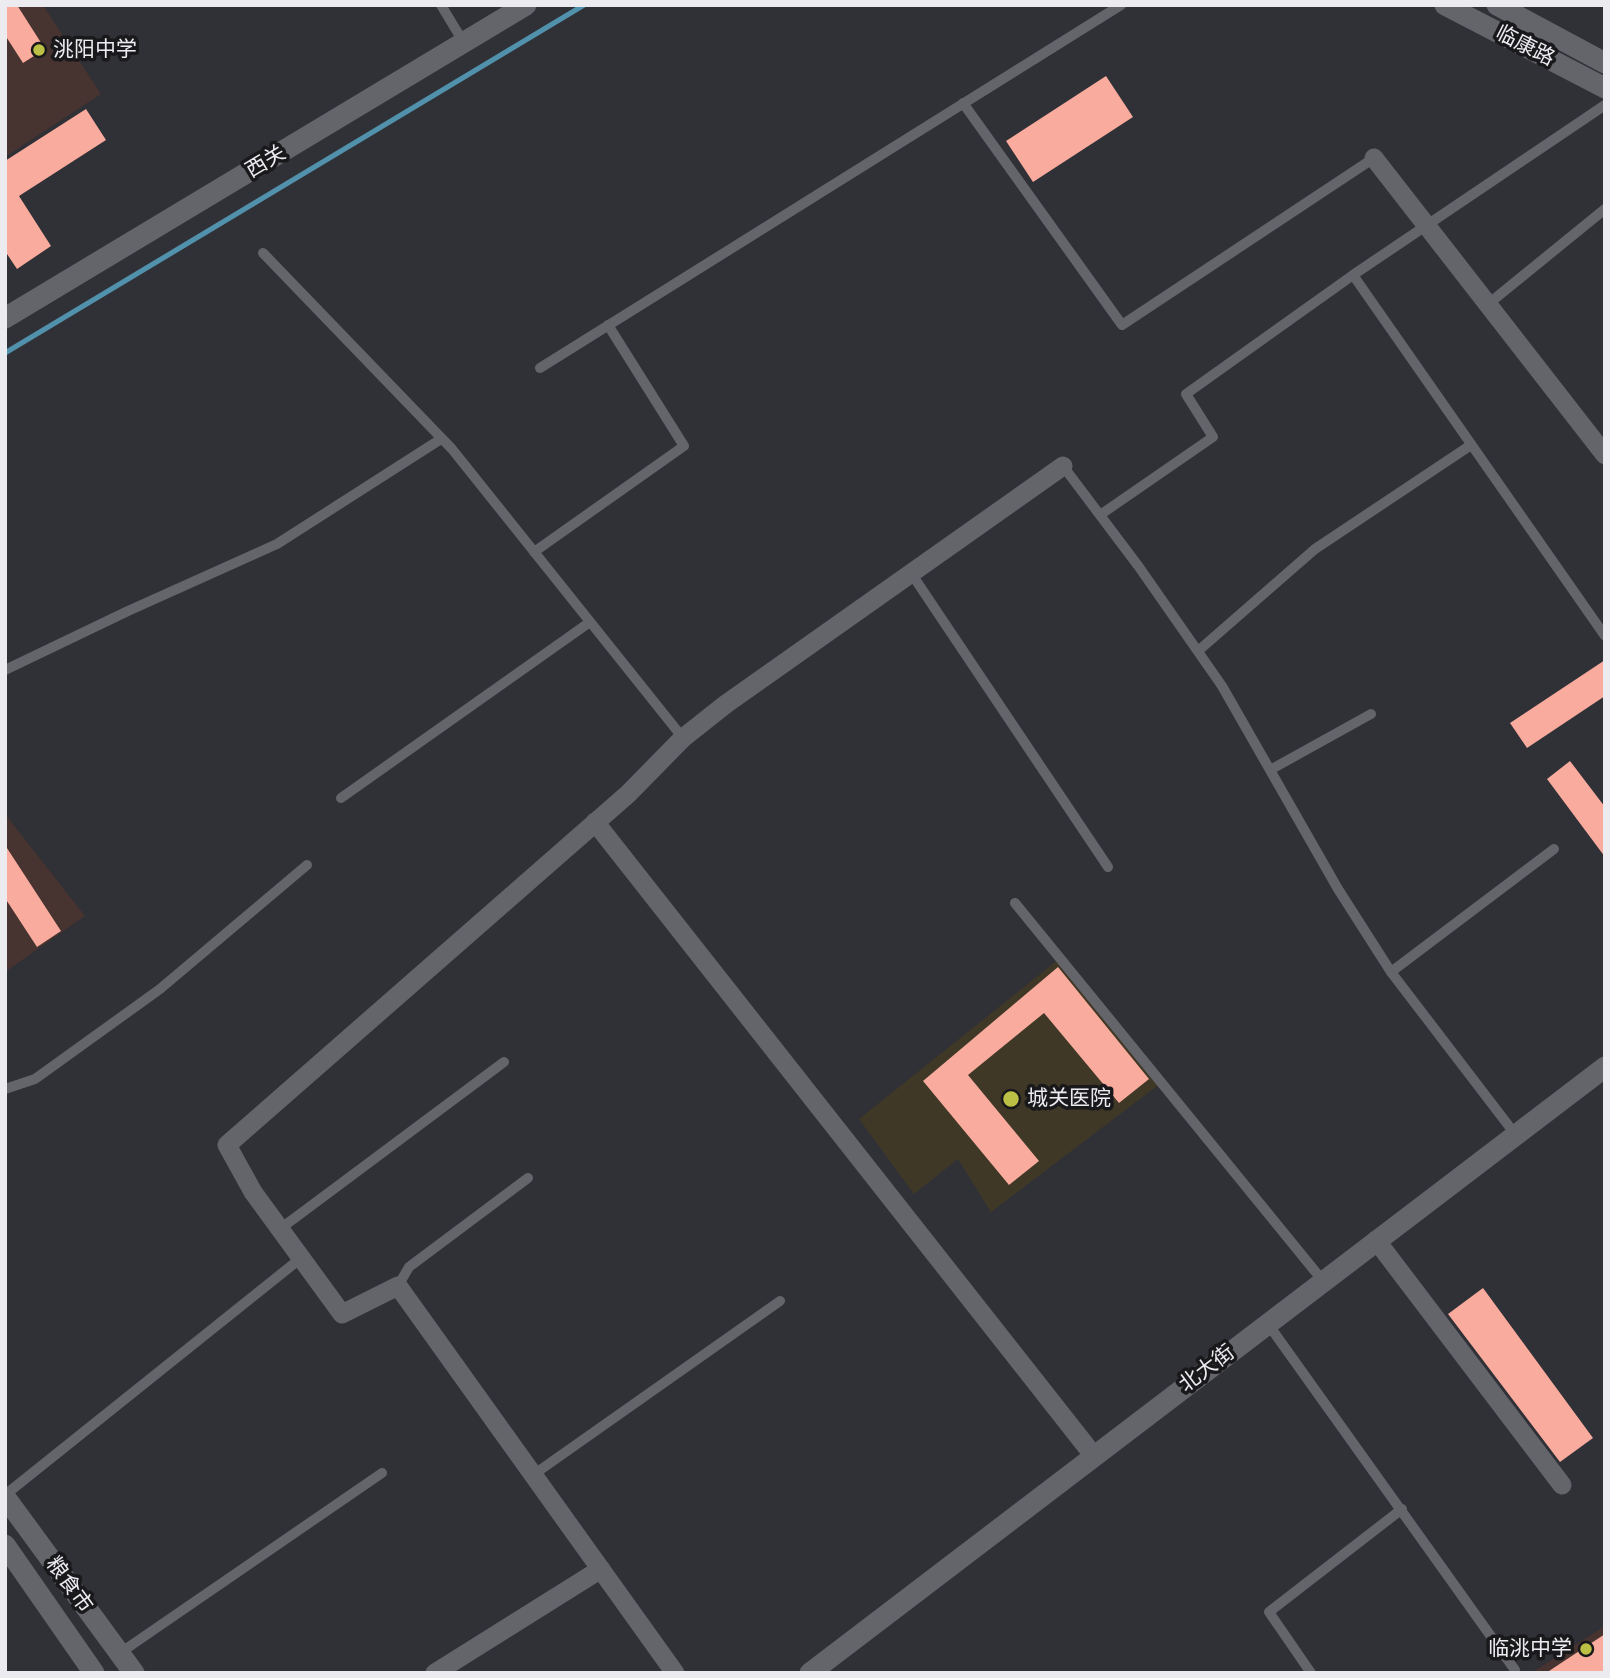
<!DOCTYPE html>
<meta charset="utf-8">
<style>
body{margin:0}
#map{position:relative;width:1610px;height:1678px;overflow:hidden;background:#303037;font-family:Rubik,sans-serif}
canvas{display:block}
.frame{position:absolute;inset:0;border:7px solid #ececf0;pointer-events:none}
</style>
<div id="map">
<canvas width="1610" height="1678"></canvas>
<div class="frame"></div>
</div>
<script>
const context = document.querySelector('canvas').getContext('2d');
context.lineJoin = 'round';
function paint(path, color) { context.fillStyle = color; context.fill(path, 'evenodd'); }
const toPath = rows => new Path2D(rows.map(r => 'M' + r).join(''));
function trace(path, color, width, dash) { context.strokeStyle = color; context.lineWidth = width; context.lineCap = dash ? 'butt' : 'round'; context.setLineDash(dash || []); context.stroke(path); }
function write(font, color, halo, rows, align = 'center') {
  context.font = font + ' Rubik,"Noto Sans SC",sans-serif'; context.lineWidth = 7; context.setLineDash([]); context.textBaseline = 'middle'; context.strokeStyle = halo; context.fillStyle = color; for (const [text, x, y, turn = 0] of rows) {
    context.save(); context.translate(x, y); context.rotate((+turn || 0) * Math.PI / 180); context.textAlign = isNaN(turn) ? turn : align; if (halo) context.strokeText(text, 0, 0); context.fillText(text, 0, 0); context.restore();
  }
}
paint(toPath([
 [5,5,43,5,101,94,5,157],
 [5,814,85,916,5,972],
 [1605,1626,1605,1673,1531,1673]
]), '#473330');
paint(toPath([
 [1064,955,1165,1080,991,1212,958,1159,914,1194,859,1119]
]), '#403827');
trace(toPath([
 [5,353,584,5]
]), '#5191ab', 5);
paint(toPath([
 [5,5,17,5,45,49,23,63,5,35],
 [1106,76,1133,117,1033,182,1006,141],
 [86,109,106,140,19,196,51,246,17,269,5,251,5,161],
 [1605,660,1605,696,1527,748,1510,723],
 [1570,761,1605,807,1605,857,1547,779],
 [5,845,61,931,37,947,5,898],
 [1058,967,1149,1079,1119,1103,1044,1013,968,1075,1039,1161,1009,1185,923,1081],
 [1483,1288,1593,1438,1560,1462,1448,1314],
 [1605,1634,1605,1673,1546,1673]
]), '#f9ab9d');
trace(toPath([
 [441,5,464,43],
 [963,103,1122,325,1374,158],
 [263,253,452,449,683,738],
 [1353,275,1605,636],
 [1487,305,1605,209],
 [540,368,1121,5],
 [1063,466,1139,567,1222,686,1338,889,1391,972,1515,1134],
 [1100,515,1213,437,1186,394,1353,275,1605,105],
 [534,552,684,446,608,325],
 [911,573,1108,867],
 [1198,651,1315,549,1471,445],
 [5,670,128,611,277,544,441,439],
 [1270,770,1371,714],
 [341,798,590,622],
 [1015,903,1323,1281],
 [1391,972,1554,849],
 [5,1089,35,1079,160,989,307,865],
 [280,1229,504,1062],
 [398,1286,409,1267,528,1178],
 [1268,1324,1515,1670],
 [533,1475,780,1301],
 [5,1495,301,1258],
 [120,1653,382,1473],
 [1311,1673,1269,1612,1402,1509]
]), '#64646b', 10);
trace(toPath([
 [1374,158,1605,455],
 [595,822,1094,1456],
 [1376,1240,1562,1485],
 [435,1673,601,1569],
 [675,1673,398,1286,342,1314,253,1192,227,1145,628,794,683,738,726,704,1063,466]
]), '#64646b', 19);
trace(toPath([
 [5,318,526,5]
]), '#64646b', 21);
trace(toPath([
 [1445,5,1605,88],
 [1497,5,1605,63],
 [5,1497,134,1673],
 [5,1545,94,1673],
 [810,1673,1605,1067]
]), '#64646b', 21);
for (const [x, y, r, color] of [
 [39,50,7,"#bcc044"],
 [1011,1099,9,"#bcc044"],
 [1586,1649,7,"#bcc044"]
]) { const dot = new Path2D(); dot.arc(x, y, r, 0, 2 * Math.PI); context.fillStyle = color; context.fill(dot); trace(dot, '#19191c', 2.5); }
write('21px', '#ececf0', '#19191c', [
 ["临康路",1525,46,27],
 ["西关",266,162,-31],
 ["北大街",1207,1369,-37],
 ["粮食市",69,1585,54]
]);
write('21px', '#ececf0', '#19191c', [
 ["洮阳中学",53,50],
 ["城关医院",1027,1099],
 ["临洮中学",1572,1649,"right"]
], 'left');
</script>
